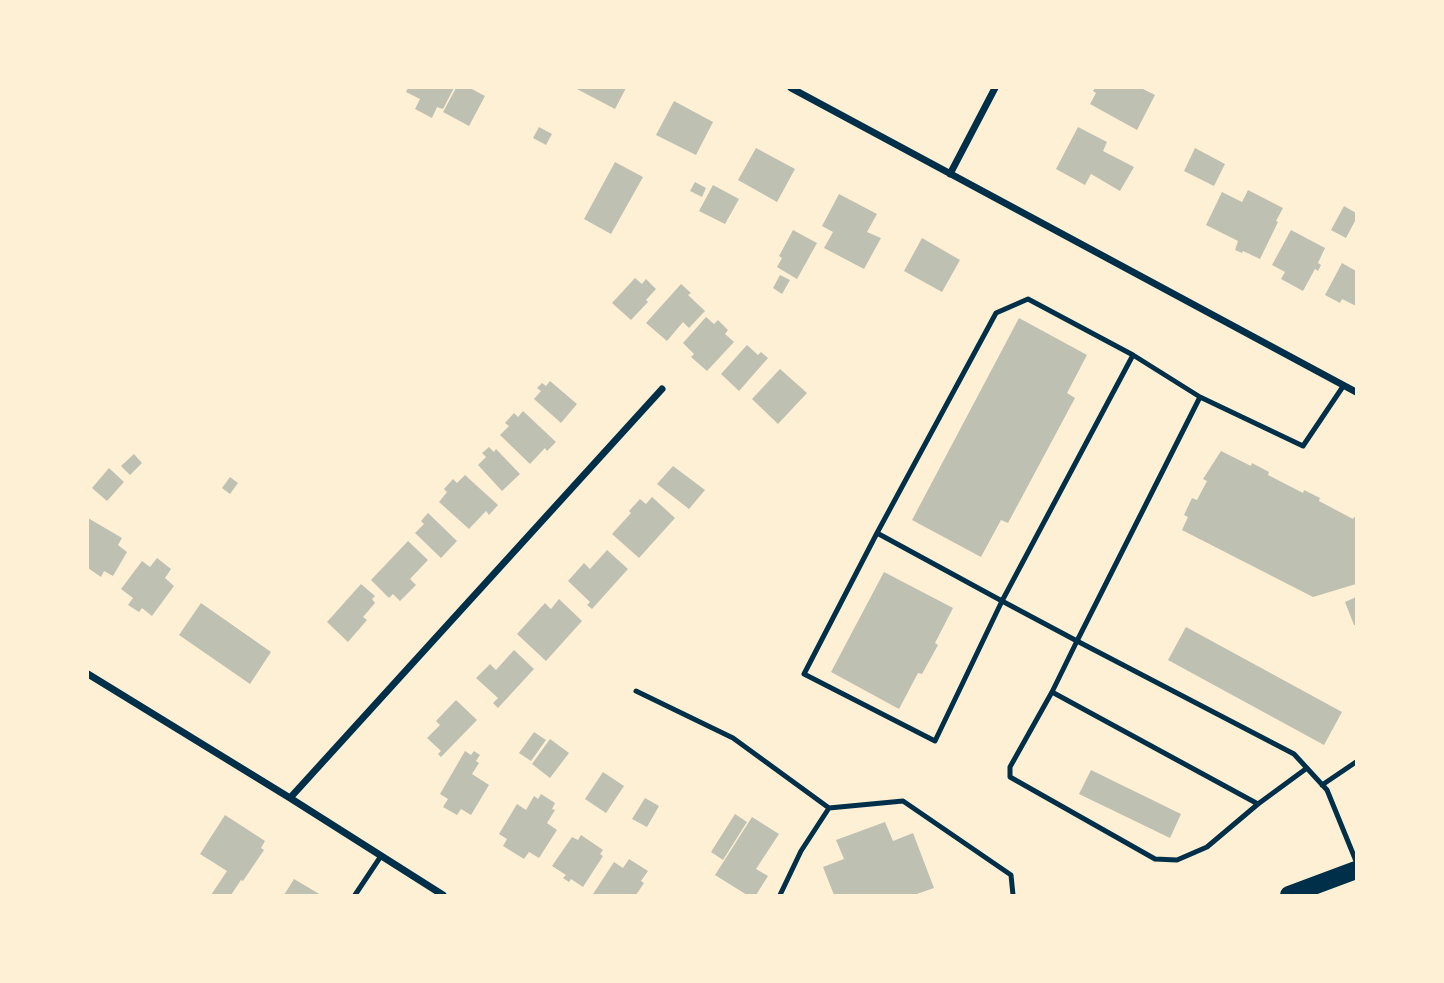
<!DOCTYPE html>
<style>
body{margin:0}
#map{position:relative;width:1444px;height:983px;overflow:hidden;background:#fdf0d5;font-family:"DM Sans",sans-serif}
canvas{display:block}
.frame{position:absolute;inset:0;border:89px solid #fdf0d5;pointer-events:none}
</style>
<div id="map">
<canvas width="1444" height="983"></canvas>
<div class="frame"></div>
</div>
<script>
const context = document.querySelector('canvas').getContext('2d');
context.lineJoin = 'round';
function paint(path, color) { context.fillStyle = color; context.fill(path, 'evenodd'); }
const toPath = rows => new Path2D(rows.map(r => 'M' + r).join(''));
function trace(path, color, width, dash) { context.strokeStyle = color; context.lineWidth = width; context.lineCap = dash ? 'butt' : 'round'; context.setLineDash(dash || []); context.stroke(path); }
paint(toPath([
 [408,88,454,88,443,109,437,107,432,118,415,109,420,99,406,92],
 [456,88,470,88,485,96,469,126,443,112],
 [575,88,626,88,615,109],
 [1095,88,1141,88,1155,95,1137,130,1090,104,1096,93,1093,91],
 [674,101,713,122,696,155,656,135],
 [539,127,552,134,546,145,533,138],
 [1078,127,1107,142,1103,151,1134,167,1120,191,1091,174,1085,185,1056,169],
 [756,148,795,169,777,202,738,180],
 [1195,148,1225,164,1214,186,1184,171],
 [615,162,643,177,611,234,584,219],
 [695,182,706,188,702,197,690,191],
 [713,185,739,199,725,224,699,211],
 [1248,190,1283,208,1276,221,1278,222,1260,259,1243,251,1242,253,1235,250,1238,241,1206,225,1222,192,1242,202],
 [839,194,877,214,867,232,881,238,864,269,824,248,833,232,822,226],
 [1344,206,1356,213,1356,219,1346,238,1331,230],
 [793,230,817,243,797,279,777,267,782,258,779,256],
 [1291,230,1325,248,1318,263,1321,265,1318,271,1315,269,1303,291,1281,279,1285,272,1272,265],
 [922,238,960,260,942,292,904,271],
 [1342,263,1356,271,1356,306,1342,299,1340,303,1325,295],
 [780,275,790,280,782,294,773,288],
 [635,278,642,284,646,279,656,289,646,300,648,302,631,320,612,303],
 [681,284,691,293,688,295,705,311,689,328,683,322,667,341,646,323],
 [706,317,714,324,718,320,728,330,725,334,734,342,707,371,691,357,694,354,683,343],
 [1019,318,1087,355,1067,393,1075,398,1008,523,1001,520,981,557,912,520],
 [747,345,758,355,761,352,768,358,739,391,721,374],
 [780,369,807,393,778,424,752,399],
 [550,381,577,404,561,423,534,399,541,391,537,388,542,383,546,386],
 [523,411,556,442,547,451,545,448,530,464,500,435,509,426,505,423,514,413,518,417],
 [489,447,494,452,496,449,520,474,502,491,478,465,486,457,482,453],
 [1221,451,1251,466,1252,463,1269,472,1268,475,1303,493,1304,490,1320,498,1319,501,1353,519,1354,517,1356,518,1356,584,1313,597,1182,530,1188,517,1184,515,1192,498,1197,500,1207,481,1203,479],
 [134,454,142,463,130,475,121,466],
 [673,466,705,490,689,509,657,484],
 [109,468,124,482,107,501,92,488],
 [465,475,498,505,489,515,486,511,469,529,439,502,447,492,444,489,453,479,457,483],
 [230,477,238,483,230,494,222,488],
 [652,497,675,518,639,558,612,534,631,513,629,511,640,499,646,504],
 [428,513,457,541,441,558,415,533,424,524,421,521],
 [88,518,122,538,118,545,127,552,113,576,104,571,101,577,88,568],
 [408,541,428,560,410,579,416,585,400,601,393,594,389,598,371,580],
 [607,550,628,569,592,609,587,605,590,602,568,581,584,563,590,569],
 [157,558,171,569,165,578,174,586,152,616,142,608,139,612,128,605,133,598,121,589,142,561,150,567],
 [884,572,953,608,935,643,938,645,922,674,918,673,899,709,831,672],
 [361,584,375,596,372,599,375,603,363,617,367,620,348,642,327,622],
 [1356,597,1356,625,1354,625,1345,602],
 [559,599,582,621,546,661,517,634,545,603,551,609],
 [201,603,271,652,250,684,179,635],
 [1186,627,1342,712,1324,745,1168,660],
 [514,650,534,669,498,708,493,703,498,698,476,678,490,664,496,670],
 [456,700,477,720,441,757,438,754,441,751,427,738,440,725,436,721],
 [534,732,546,740,531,761,519,753],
 [550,739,569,753,550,778,532,764],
 [465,751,471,755,474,751,480,755,476,761,479,763,472,774,489,785,471,815,461,809,457,815,443,807,448,799,440,794],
 [1091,770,1181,814,1170,838,1079,794],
 [603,772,624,786,606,813,585,799],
 [541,794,555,803,552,809,555,810,547,823,557,830,539,858,529,852,524,859,503,846,507,839,499,834,517,804,526,810,534,796,538,799],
 [645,798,659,806,647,827,632,819],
 [735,814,747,822,723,860,711,852],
 [225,815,265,841,261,848,264,850,243,881,241,880,231,895,211,895,227,871,200,854],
 [752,817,779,834,756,869,768,876,756,895,747,895,715,875],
 [885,822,893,841,913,833,934,888,914,895,834,895,823,867,844,859,836,840],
 [581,835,603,850,600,854,603,856,583,887,571,879,569,882,563,878,566,875,552,866,572,837,578,840],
 [629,859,648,871,641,881,644,883,636,895,593,894,614,862,623,868],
 [294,879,321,895,284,895]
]), '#bec0b2');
trace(toPath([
 [1133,355,1200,397],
 [1344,385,1303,446,1200,397,1077,641,1294,754,1327,790,1356,861],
 [877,533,996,313,1028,299,1133,355,1002,601,935,741,804,674,877,533,1002,601,1077,641,1052,692],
 [636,691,733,738,829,808],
 [1322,785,1356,762],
 [1258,804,1052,692,1010,767,1010,777,1155,859,1177,860,1207,847,1258,804,1307,768],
 [355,895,381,856],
 [780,895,801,851,829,808,903,801,1011,875,1013,895]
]), '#003049', 5);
trace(toPath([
 [791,88,1356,392],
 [950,174,995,88],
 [88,674,290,798,443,895],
 [290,798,662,389]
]), '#003049', 7);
trace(toPath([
 [1289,895,1356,870]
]), '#003049', 18);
</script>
